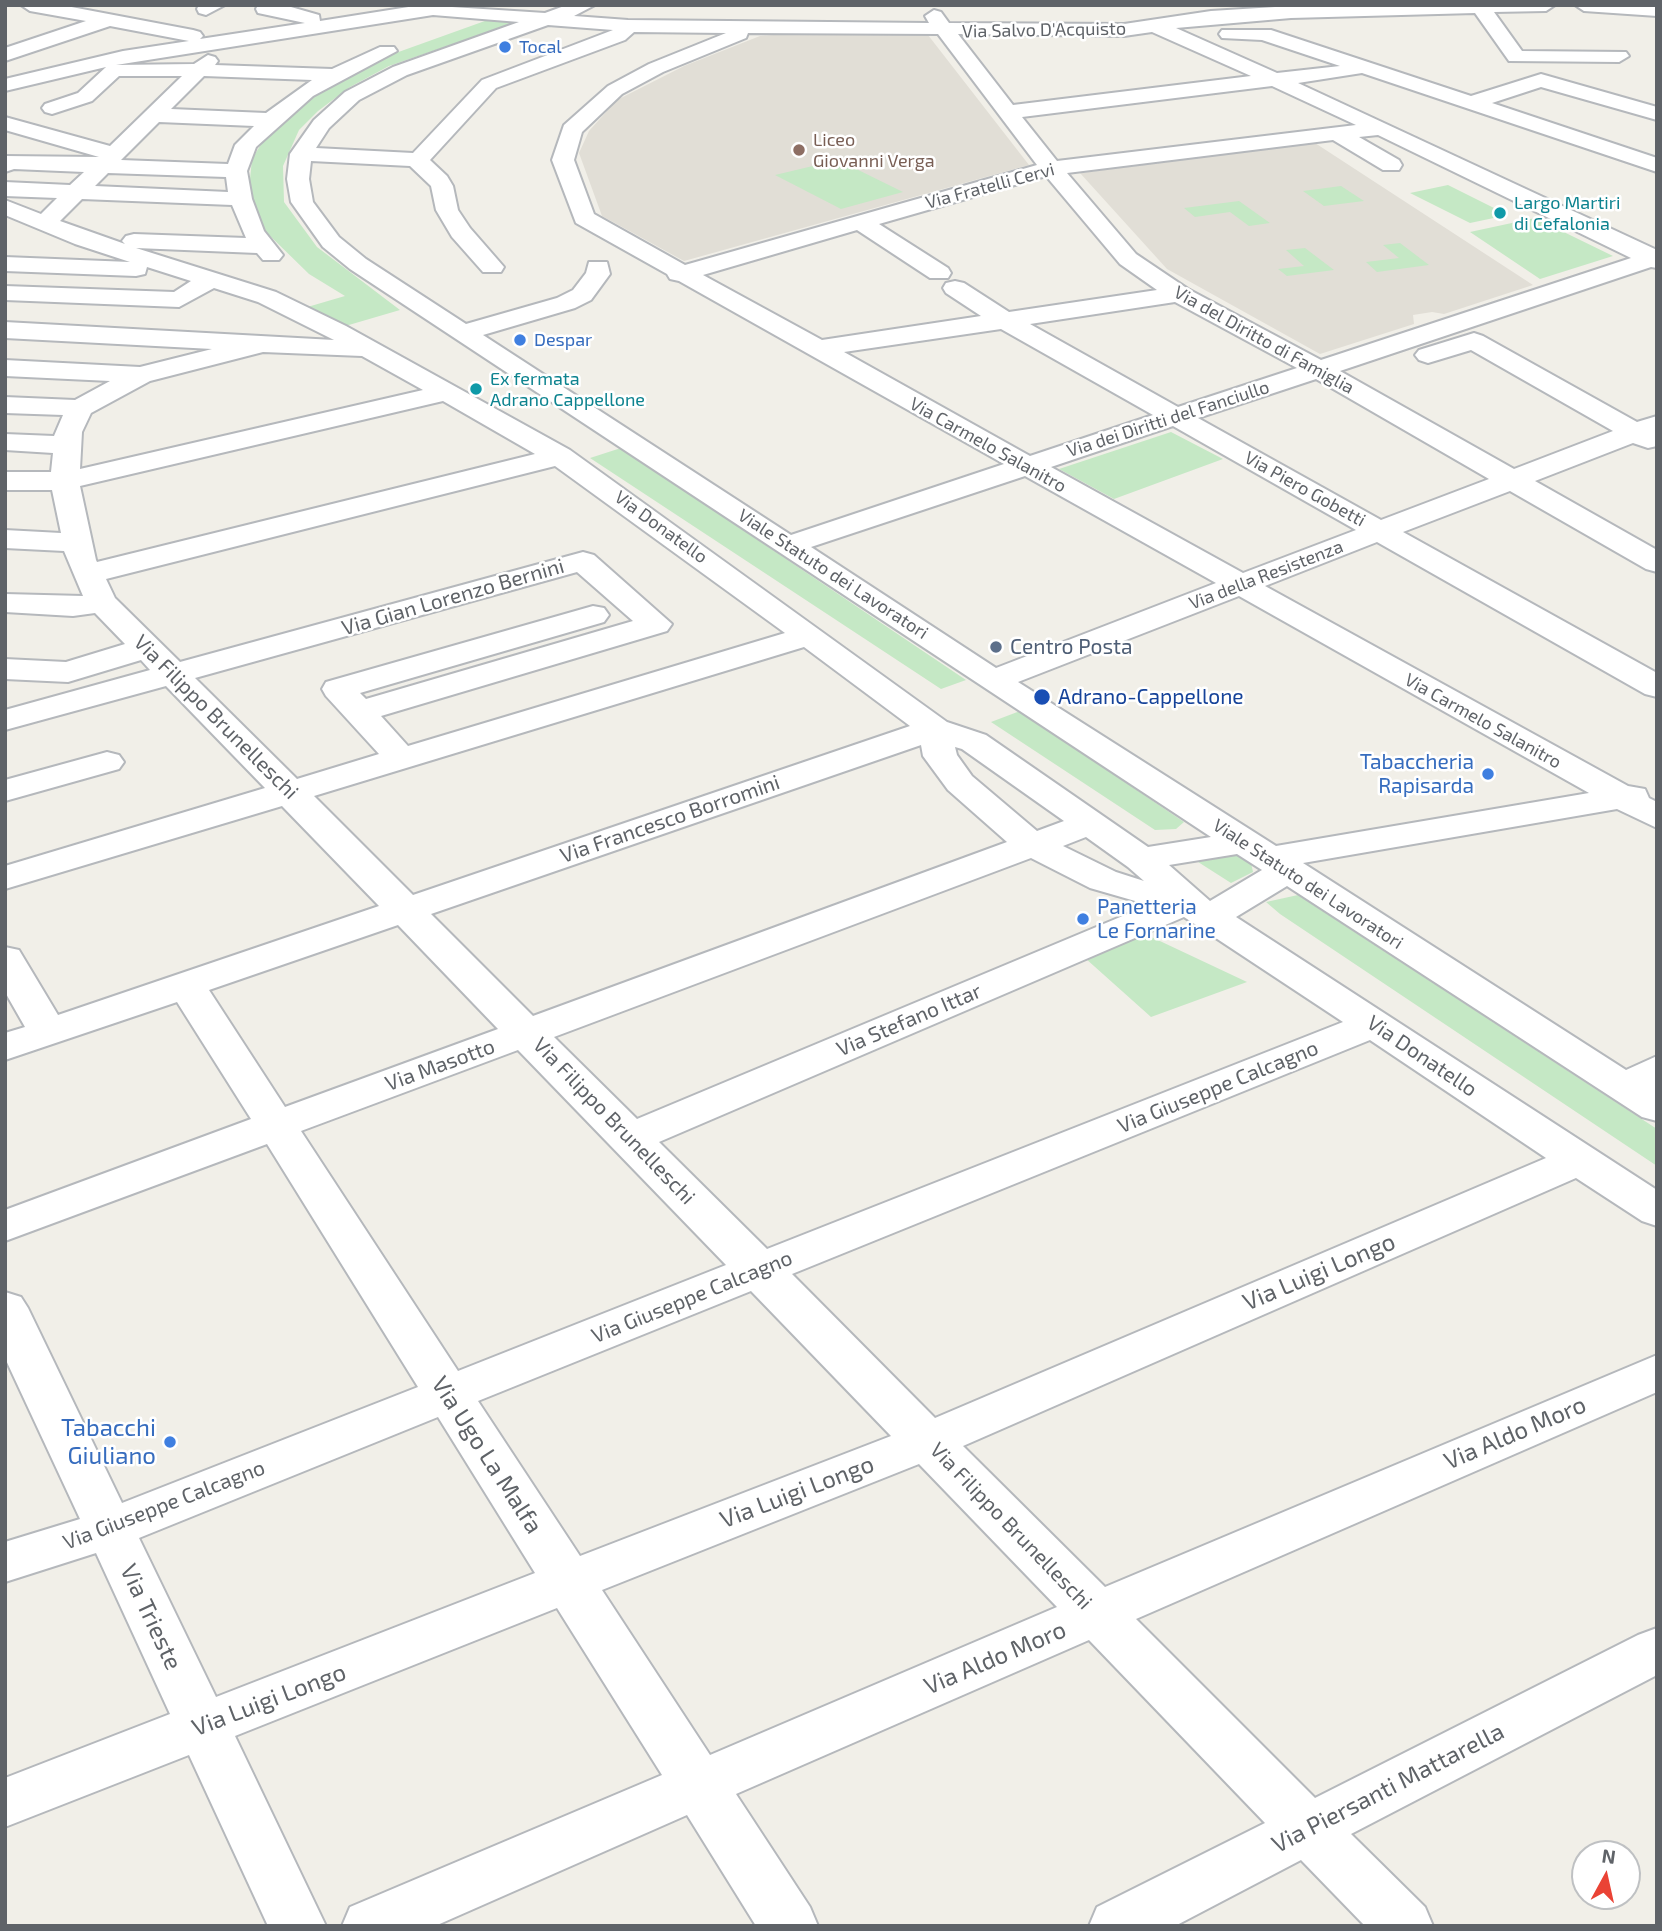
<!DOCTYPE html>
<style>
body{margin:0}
#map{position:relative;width:1662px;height:1931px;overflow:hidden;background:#f1efe8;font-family:"Exo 2",sans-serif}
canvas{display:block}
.frame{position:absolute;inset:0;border:7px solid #5f6368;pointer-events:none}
.north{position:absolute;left:1571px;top:1840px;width:70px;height:70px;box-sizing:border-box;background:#fff;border:2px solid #bfc1c3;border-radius:50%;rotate:8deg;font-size:19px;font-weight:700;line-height:28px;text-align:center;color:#5f6368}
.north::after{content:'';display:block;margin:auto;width:24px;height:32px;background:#ea4335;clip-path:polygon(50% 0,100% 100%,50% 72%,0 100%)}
</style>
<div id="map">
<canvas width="1662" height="1931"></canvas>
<div class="frame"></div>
<div class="north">N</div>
</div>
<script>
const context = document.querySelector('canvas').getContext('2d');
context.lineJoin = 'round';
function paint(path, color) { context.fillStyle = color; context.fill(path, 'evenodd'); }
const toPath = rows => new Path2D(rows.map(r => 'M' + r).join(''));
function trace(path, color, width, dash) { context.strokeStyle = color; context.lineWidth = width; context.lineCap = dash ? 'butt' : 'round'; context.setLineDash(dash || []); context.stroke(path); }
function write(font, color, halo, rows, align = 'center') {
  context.font = font + ' "Exo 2",sans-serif'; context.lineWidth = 5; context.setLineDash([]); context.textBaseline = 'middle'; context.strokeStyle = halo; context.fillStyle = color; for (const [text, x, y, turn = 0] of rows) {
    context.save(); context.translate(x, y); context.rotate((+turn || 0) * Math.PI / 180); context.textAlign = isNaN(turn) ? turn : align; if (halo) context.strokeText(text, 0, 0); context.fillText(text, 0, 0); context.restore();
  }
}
paint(toPath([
 [785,34,928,35,1029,165,684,261,602,216,579,153,589,131,617,100,684,66,760,36],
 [1315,143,1533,285,1444,314,1432,312,1413,315,1414,324,1320,354,1167,269,1080,173]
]), '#e1ded6');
paint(toPath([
 [496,17,520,21,389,66,350,87,318,111,299,130,283,166,284,202,317,247,400,310,342,327,304,308,345,296,309,274,265,231,249,189,252,159,266,136,317,92,379,59],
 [838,160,903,192,841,209,775,175],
 [1448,185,1508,215,1470,223,1410,193],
 [1341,186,1364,201,1324,206,1303,191],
 [1239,201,1270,223,1249,226,1230,212,1195,217,1184,208],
 [1535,218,1613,256,1540,279,1470,232],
 [1400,243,1429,265,1377,272,1366,262,1399,258,1383,245],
 [1305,248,1334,270,1287,276,1278,269,1304,266,1286,250],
 [1171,432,1223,459,1114,499,1059,469],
 [621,448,966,680,941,689,590,458],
 [1020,711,1184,822,1176,829,1155,830,991,722],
 [1234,850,1251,863,1253,872,1231,883,1195,860],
 [1298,895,1657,1129,1657,1166,1280,914,1266,902],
 [1145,934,1247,982,1151,1017,1085,958]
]), '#c5e8c5');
const minor = toPath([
 [21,5,61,5,193,30,200,32,203,36,200,39,305,23,258,13,256,9,258,5,284,5,319,15,320,21,421,5,545,13,567,5,595,5,574,16,628,20,929,23,925,16,934,10,941,12,949,23,1124,24,1211,11,1291,6,1555,5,1546,11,1494,12,1522,51,1626,52,1629,56,1619,62,1509,61,1475,13,1291,18,1176,28,1277,73,1340,66,1262,40,1222,38,1219,34,1222,30,1271,30,1471,96,1541,74,1657,107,1657,120,1541,87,1492,103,1657,158,1657,172,1362,73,1298,83,1657,250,1657,268,1651,267,1340,371,1514,469,1613,431,1471,350,1428,363,1419,360,1415,355,1419,350,1474,333,1483,336,1637,422,1657,416,1657,446,1648,448,1633,443,1535,481,1657,550,1657,572,1646,569,1510,491,1403,532,1657,673,1657,697,1645,694,1377,542,1265,586,1628,786,1645,789,1649,798,1657,802,1657,828,1617,809,1303,863,1626,1070,1657,1056,1657,1121,1642,1117,1287,886,1236,917,1657,1190,1657,1226,1642,1221,1576,1178,963,1446,1105,1587,1657,1355,1657,1392,1136,1619,1315,1798,1638,1635,1657,1628,1657,1675,1351,1834,1425,1907,1433,1926,1365,1926,1301,1860,1175,1926,1089,1926,1097,1907,1265,1823,1089,1640,736,1794,810,1907,818,1926,756,1926,687,1815,435,1926,342,1926,350,1907,662,1775,557,1608,235,1736,326,1926,268,1926,189,1755,5,1827,5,1778,170,1714,96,1553,5,1582,5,1542,80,1519,5,1358,5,1292,21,1297,28,1308,122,1503,418,1387,267,1144,5,1241,5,1210,251,1119,177,1002,5,1060,5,1033,25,1027,5,992,5,947,19,950,58,1015,379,906,282,806,5,889,5,866,265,788,166,686,5,730,5,710,150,670,141,660,68,682,5,679,5,659,66,662,125,644,95,613,73,616,5,612,5,594,83,596,64,551,5,548,5,530,61,533,52,490,5,490,5,472,51,472,53,453,5,450,5,434,54,436,63,415,5,413,5,397,75,400,110,381,5,376,5,360,140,367,212,349,5,338,5,322,334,340,258,302,214,288,179,307,5,300,5,286,174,292,191,281,147,267,145,274,136,276,5,271,5,257,130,262,75,244,5,215,5,200,41,214,57,198,5,196,5,182,70,185,84,172,14,169,5,172,5,156,99,157,5,130,5,117,110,146,182,76,119,76,92,101,52,114,45,112,42,108,45,104,78,93,106,67,5,91,5,79,123,51,189,41,110,26,5,61,5,48,86,21,30,11,21,5],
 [433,15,519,22,393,67,345,92,314,120,290,154,287,179,291,202,323,247,350,269,1211,837,1148,847,986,735,947,722,570,450,346,326,276,292,136,248,257,253,263,260,279,260,283,255,264,231,252,199,247,171,256,147,313,96,397,51,394,47,380,47,332,69,215,65,218,61,215,57,208,55,194,64,116,65,433,15],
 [548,25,613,30,482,80,413,153,316,148,329,128,359,100,407,75,548,25],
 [634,32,726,33,649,64,608,86,564,125,552,160,576,223,667,274,670,279,679,281,1004,464,791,535,483,335,575,308,591,300,610,274,607,262,589,262,586,273,573,290,557,298,466,324,366,259,339,237,313,202,309,179,311,161,410,166,431,186,436,210,452,237,483,272,501,272,504,267,470,228,458,210,453,186,447,176,430,160,496,88,625,40,634,32],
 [1152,32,1251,76,1013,105,958,34,1124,36,1152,32],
 [748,33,938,34,1037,165,685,265,594,214,574,160,582,132,622,94,663,72,746,38,748,33],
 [204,76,312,80,266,113,171,109,204,76],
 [1272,86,1356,125,1057,161,1022,117,1272,86],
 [159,122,254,126,235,145,228,164,121,160,159,122],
 [1378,135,1631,258,1321,360,1188,289,1136,254,1067,173,1333,140,1383,170,1399,170,1402,165,1399,160,1359,137,1378,135],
 [108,173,226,177,228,192,95,186,108,173],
 [1046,176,1120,264,1157,290,1009,312,964,283,955,281,946,283,943,288,946,293,981,316,822,340,703,275,857,230,930,278,948,278,951,273,948,268,879,224,1046,176],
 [82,199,232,205,246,238,134,234,126,236,122,241,125,244,60,221,82,199],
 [1175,302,1297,368,1178,407,1030,324,1175,302],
 [1001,329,1153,415,1030,456,844,352,1001,329],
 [263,352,362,356,423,390,80,469,82,432,91,413,150,381,263,352],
 [1316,379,1489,479,1381,520,1198,418,1316,379],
 [443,401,535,454,97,562,96,560,80,486,443,401],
 [1173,426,1356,530,1243,573,1051,467,1173,426],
 [555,466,785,633,408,746,381,716,667,631,672,624,594,555,583,552,180,662,115,598,106,579,555,466],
 [1025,476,1216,583,996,668,811,547,1025,476],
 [577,572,633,621,366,699,360,693,604,622,609,615,604,608,593,606,326,682,322,689,326,696,379,754,297,779,195,678,577,572],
 [1239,596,1589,793,1276,846,1018,682,1239,596],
 [804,647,910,726,413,895,314,796,804,647],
 [921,745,923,756,948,790,1007,842,533,1016,431,914,921,745],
 [955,747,962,749,1064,821,1037,831,972,776,957,755,955,747],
 [1086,837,1128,867,1144,881,1116,872,1063,846,1086,837],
 [1237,854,1262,870,1210,901,1169,865,1237,854],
 [1031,858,1090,888,1149,905,637,1119,554,1037,1031,858],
 [1184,917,1343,1022,767,1249,659,1142,1184,917],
 [398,925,498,1029,285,1107,209,990,398,925],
 [1370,1040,1546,1158,935,1418,792,1274,1370,1040],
 [518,1050,726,1265,458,1371,301,1131,518,1050],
 [751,1291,891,1436,580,1556,478,1401,751,1291],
 [438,1417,535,1573,216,1697,139,1538,438,1417],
 [919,1464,1057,1607,710,1755,602,1590,919,1464],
 [199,5,225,5,206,15,199,13,197,9,199,5],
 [1575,5,1657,5,1657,16,1584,11,1575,5],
 [107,752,119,755,124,762,119,769,5,801,5,780,107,752]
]);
trace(minor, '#b5b8bc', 4);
paint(minor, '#fff');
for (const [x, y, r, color] of [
 [505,47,7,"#3f7fe0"],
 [799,150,7,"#8d6e63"],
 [1500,213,7,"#0f9aa8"],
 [520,340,7,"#3f7fe0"],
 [476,389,7,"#0f9aa8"],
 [996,647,7,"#5c6f8a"],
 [1042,697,9,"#1a4fb4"],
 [1488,774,7,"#3f7fe0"],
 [1083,919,7,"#3f7fe0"],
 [170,1442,7,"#3f7fe0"]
]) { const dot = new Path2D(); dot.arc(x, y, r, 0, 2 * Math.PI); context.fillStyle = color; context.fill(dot); trace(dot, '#fff', 2.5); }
write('18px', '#5f6368', '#fff', [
 ["Via Salvo D'Acquisto",1044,30,-1],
 ["Via Fratelli Cervi",990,186,-15],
 ["Via del Diritto di Famiglia",1264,340,29],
 ["Via dei Diritti del Fanciullo",1168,419,-18],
 ["Via Carmelo Salanitro",988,445,29],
 ["Via Piero Gobetti",1305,489,29],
 ["Via Donatello",661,527,36],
 ["Viale Statuto dei Lavoratori",833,574,33],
 ["Via della Resistenza",1266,575,-21],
 ["Via Carmelo Salanitro",1483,721,29],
 ["Viale Statuto dei Lavoratori",1308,884,33]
]);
write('18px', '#366cbe', '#fff', [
 ["Tocal",519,47],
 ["Despar",534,340]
], 'left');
write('18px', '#785e54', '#fff', [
 ["Liceo",813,140],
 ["Giovanni Verga",813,161]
], 'left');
write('18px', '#0d838f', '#fff', [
 ["Largo Martiri",1514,203],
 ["di Cefalonia",1514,224],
 ["Ex fermata",490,379],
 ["Adrano Cappellone",490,400]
], 'left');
write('21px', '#5f6368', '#fff', [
 ["Via Gian Lorenzo Bernini",453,597,-16],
 ["Via Filippo Brunelleschi",216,717,45],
 ["Via Francesco Borromini",670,819,-19],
 ["Via Stefano Ittar",909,1020,-23],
 ["Via Donatello",1422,1056,34],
 ["Via Masotto",440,1065,-20],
 ["Via Giuseppe Calcagno",1218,1087,-22],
 ["Via Filippo Brunelleschi",614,1121,46],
 ["Via Giuseppe Calcagno",692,1297,-22],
 ["Via Giuseppe Calcagno",164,1505,-21],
 ["Via Filippo Brunelleschi",1011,1526,46]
]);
write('21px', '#4e5e75', '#fff', [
 ["Centro Posta",1010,647]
], 'left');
write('21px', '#164399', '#fff', [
 ["Adrano-Cappellone",1058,697]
], 'left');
write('21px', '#366cbe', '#fff', [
 ["Tabaccheria",1474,762],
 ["Rapisarda",1474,786],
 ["Panetteria",1097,907,"left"],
 ["Le Fornarine",1097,931,"left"]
], 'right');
write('24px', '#5f6368', '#fff', [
 ["Via Luigi Longo",1319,1272,-23],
 ["Via Aldo Moro",1515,1433,-23],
 ["Via Ugo La Malfa",487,1455,57],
 ["Via Luigi Longo",797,1492,-21],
 ["Via Trieste",151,1617,65],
 ["Via Aldo Moro",995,1658,-23],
 ["Via Luigi Longo",269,1700,-21],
 ["Via Piersanti Mattarella",1388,1788,-27]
]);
write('24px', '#366cbe', '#fff', [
 ["Tabacchi",156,1428],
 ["Giuliano",156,1456]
], 'right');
</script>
